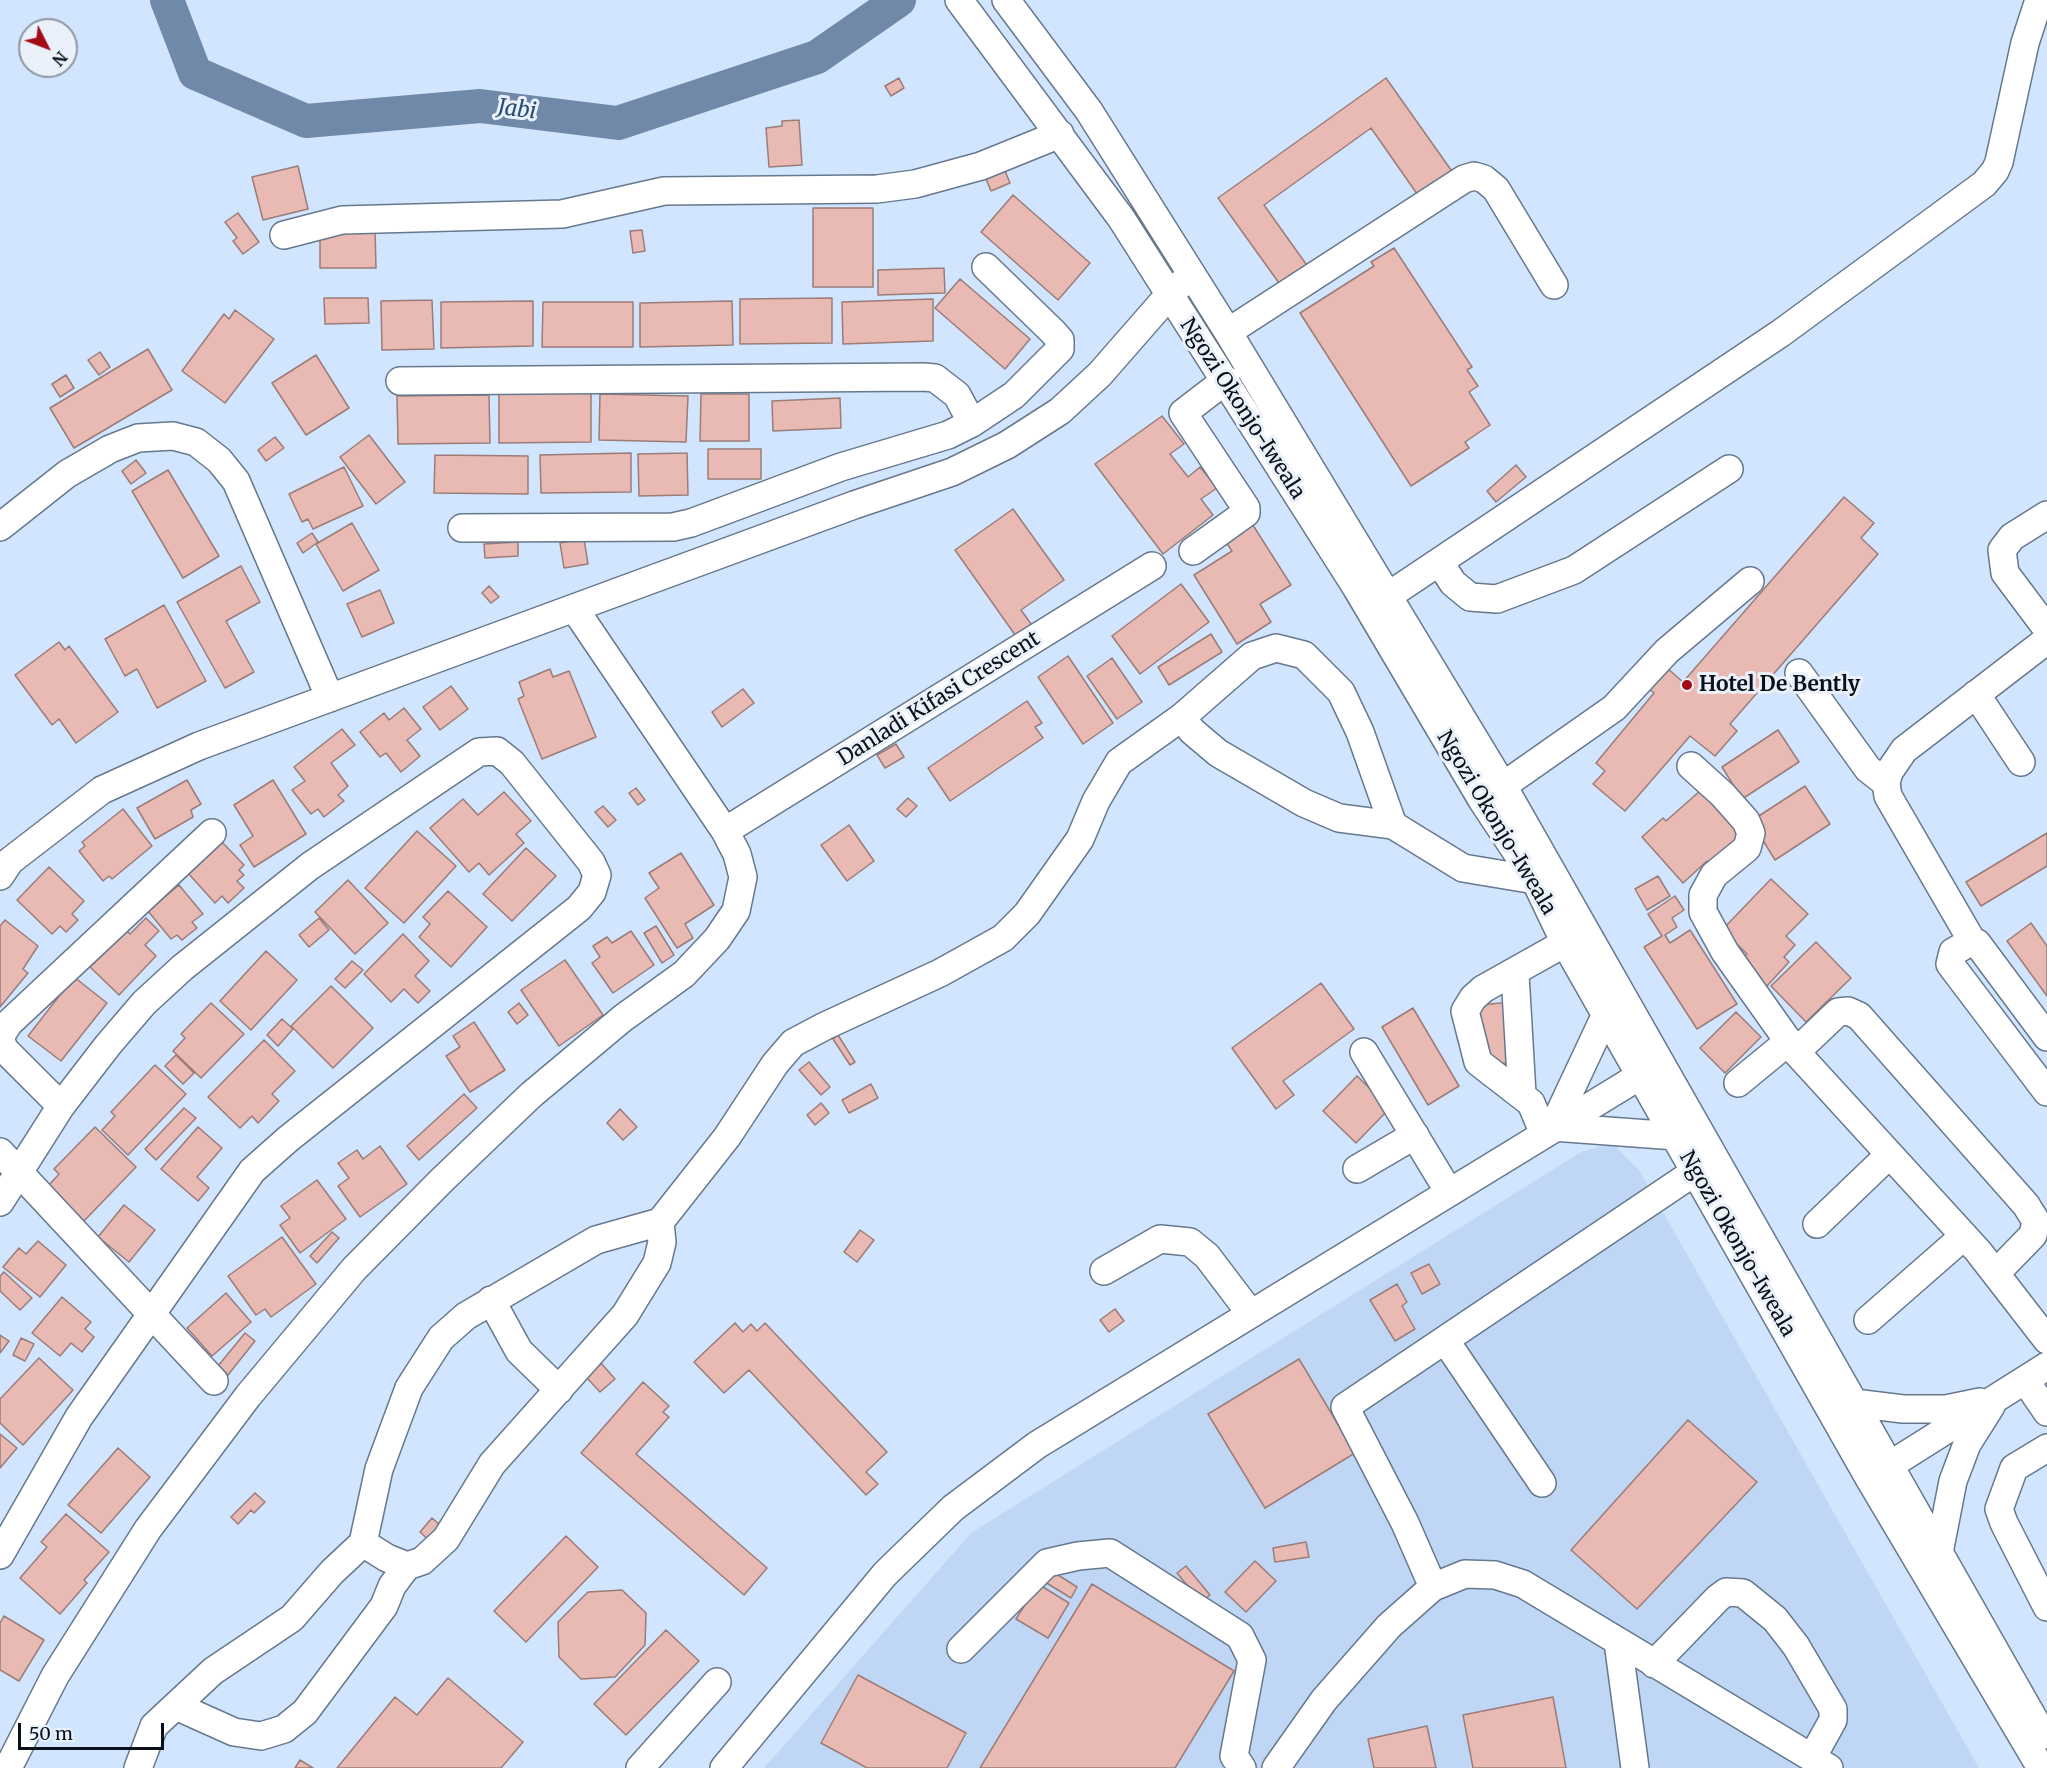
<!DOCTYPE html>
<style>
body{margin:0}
#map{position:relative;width:2047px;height:1768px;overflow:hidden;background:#d2e5fe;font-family:Merriweather,serif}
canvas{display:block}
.north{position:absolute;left:18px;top:18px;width:60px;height:60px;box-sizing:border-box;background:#eaf1fb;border:2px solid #9097a1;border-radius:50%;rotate:132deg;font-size:16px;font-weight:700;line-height:24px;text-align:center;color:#0a1119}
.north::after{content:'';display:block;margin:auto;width:21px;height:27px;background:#a30a13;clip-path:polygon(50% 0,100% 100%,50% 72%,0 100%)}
.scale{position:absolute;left:18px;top:1723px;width:146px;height:27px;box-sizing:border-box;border:3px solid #0a1119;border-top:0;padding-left:8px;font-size:18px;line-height:21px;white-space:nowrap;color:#0a1119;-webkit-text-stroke:4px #eaf1fb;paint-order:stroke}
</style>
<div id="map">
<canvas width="2047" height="1768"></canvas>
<div class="north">N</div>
<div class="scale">50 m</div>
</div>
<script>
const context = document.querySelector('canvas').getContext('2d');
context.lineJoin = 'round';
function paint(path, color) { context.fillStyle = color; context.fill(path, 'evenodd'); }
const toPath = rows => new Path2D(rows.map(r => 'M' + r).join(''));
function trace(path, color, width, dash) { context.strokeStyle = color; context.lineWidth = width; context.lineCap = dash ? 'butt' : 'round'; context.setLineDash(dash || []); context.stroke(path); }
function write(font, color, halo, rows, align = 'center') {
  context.font = font + ' Merriweather,serif'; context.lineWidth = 6; context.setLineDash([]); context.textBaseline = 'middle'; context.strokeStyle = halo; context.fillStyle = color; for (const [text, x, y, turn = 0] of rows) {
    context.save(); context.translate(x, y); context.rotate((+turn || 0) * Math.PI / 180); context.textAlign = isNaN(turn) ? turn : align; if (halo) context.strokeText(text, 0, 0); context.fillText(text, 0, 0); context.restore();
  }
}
paint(toPath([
 [1612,1143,1639,1170,1979,1768,764,1768,971,1533,1581,1152]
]), '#bfd7f5');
trace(toPath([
 [167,0,195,73,306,121,480,106,618,123,817,57,899,0]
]), '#7089a9', 34);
const building = toPath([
 [899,78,904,88,891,96,885,86,899,78],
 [1386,78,1456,177,1422,201,1371,128,1264,205,1311,271,1284,290,1218,198,1386,78],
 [799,120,802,165,769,167,766,128,782,126,782,121,799,120],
 [298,166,308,209,263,220,252,177,298,166],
 [1003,166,1010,183,991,191,984,174,1003,166],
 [1013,195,1090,263,1058,300,981,232,1013,195],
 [813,208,873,208,873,287,813,287,813,208],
 [238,213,259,242,243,254,233,241,237,238,225,222,238,213],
 [375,229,376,268,320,268,320,230,375,229],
 [642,230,645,251,633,253,630,231,642,230],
 [1394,248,1472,367,1467,370,1478,386,1469,392,1490,425,1465,442,1469,448,1411,486,1300,313,1374,266,1371,262,1394,248],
 [944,268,945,293,878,295,878,270,944,268],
 [960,279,1030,339,1005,369,935,308,960,279],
 [324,298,368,298,369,323,325,324,324,298],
 [832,298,832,343,740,344,740,299,832,298],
 [933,299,933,341,843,344,842,302,933,299],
 [432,300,434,349,382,350,381,301,432,300],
 [533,301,533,346,441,348,441,302,533,301],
 [732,301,733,345,640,347,640,303,732,301],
 [543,302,633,302,633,347,542,347,543,302],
 [235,310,274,339,225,403,182,371,224,314,229,319,235,310],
 [148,349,172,390,74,448,50,408,148,349],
 [100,352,110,367,99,375,88,360,100,352],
 [316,355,349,408,306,435,272,383,316,355],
 [66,375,74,388,60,397,52,384,66,375],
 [591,392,591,442,499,443,499,393,591,392],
 [600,394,688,396,686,442,599,440,600,394],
 [701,394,749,394,749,441,700,441,701,394],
 [489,395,490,443,398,444,397,396,489,395],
 [840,398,841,428,773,431,772,401,840,398],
 [1162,416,1184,444,1170,454,1188,477,1200,467,1217,488,1201,499,1213,515,1163,554,1095,464,1162,416],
 [369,435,405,482,376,504,340,457,369,435],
 [275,437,284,448,266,461,258,450,275,437],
 [708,449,761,449,761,479,708,479,708,449],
 [631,453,631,492,541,493,540,455,631,453],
 [687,453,688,495,639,496,638,454,687,453],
 [435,455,528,456,528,494,434,493,435,455],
 [136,460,146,473,131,484,122,471,136,460],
 [1516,465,1526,477,1496,502,1487,491,1516,465],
 [344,467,363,506,313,529,308,519,302,522,289,494,344,467],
 [168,470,219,556,183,578,132,491,168,470],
 [1844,497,1874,523,1861,538,1878,554,1730,724,1737,731,1715,756,1690,736,1625,811,1593,784,1605,771,1596,763,1654,693,1649,689,1667,668,1683,682,1844,497],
 [1013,509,1064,580,1021,610,1034,628,1018,639,955,550,1013,509],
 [1251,522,1291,585,1260,604,1271,622,1237,644,1194,575,1232,551,1224,539,1251,522],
 [352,523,379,570,343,591,316,544,352,523],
 [312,533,318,542,303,553,297,543,312,533],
 [584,539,588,564,564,568,560,543,584,539],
 [518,542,518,556,485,558,484,544,518,542],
 [241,566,260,602,226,621,254,672,225,688,177,602,241,566],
 [1181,584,1209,622,1140,674,1112,636,1181,584],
 [489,586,499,597,491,603,482,593,489,586],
 [380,590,394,623,362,637,347,604,380,590],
 [164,605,206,681,157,708,137,669,125,676,105,639,164,605],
 [1211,634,1222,652,1169,685,1158,667,1211,634],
 [59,642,65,650,69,646,118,712,76,743,59,719,52,725,15,675,59,642],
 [1068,656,1113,723,1083,744,1038,677,1068,656],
 [1112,658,1142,702,1117,719,1087,676,1112,658],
 [550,669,553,677,569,671,596,737,542,759,518,699,524,696,519,682,550,669],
 [451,686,468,709,440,730,423,707,451,686],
 [743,689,754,703,722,727,712,712,743,689],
 [1027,701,1042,723,1035,727,1043,738,950,801,928,768,1027,701],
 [404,708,421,729,407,740,420,756,401,772,386,753,380,757,360,732,384,713,389,720,404,708],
 [342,729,355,745,331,763,348,786,338,795,344,801,324,817,318,809,311,814,292,790,305,781,294,767,342,729],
 [1778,730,1799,762,1742,799,1722,767,1778,730],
 [896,744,904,757,885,768,877,755,896,744],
 [187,780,201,804,191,810,193,817,155,839,137,808,187,780],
 [273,780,306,834,254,867,240,845,253,836,234,805,273,780],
 [1805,786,1830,824,1775,860,1751,821,1805,786],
 [636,788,645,800,638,805,629,793,636,788],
 [1701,790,1745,839,1713,867,1707,861,1683,883,1642,837,1663,818,1666,821,1701,790],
 [504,792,531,821,516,834,524,843,489,875,479,863,469,872,430,828,463,799,478,815,504,792],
 [908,798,917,806,906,817,897,809,908,798],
 [603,806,616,820,608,827,595,812,603,806],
 [123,809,152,846,112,879,109,876,103,881,79,851,85,846,82,842,123,809],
 [849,825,874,861,847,881,821,845,849,825],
 [417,831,456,866,404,923,365,888,417,831],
 [2047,833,2047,866,1981,906,1966,882,2047,833],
 [221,841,244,865,239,870,244,875,237,881,244,888,228,903,222,896,215,903,187,872,221,841],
 [526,848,556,876,512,921,483,894,526,848],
 [681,853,714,905,685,924,693,938,677,948,645,898,659,888,649,873,681,853],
 [49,867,84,901,72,914,78,920,66,932,60,926,52,934,17,900,49,867],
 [1658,876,1670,896,1647,910,1635,889,1658,876],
 [1771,879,1808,914,1786,936,1795,945,1784,957,1789,962,1765,988,1739,962,1747,954,1722,930,1771,879],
 [348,880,388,923,355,954,315,912,348,880],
 [179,885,203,914,192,922,197,928,182,940,177,935,171,939,148,911,179,885],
 [448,891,487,927,451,967,419,937,430,924,423,917,448,891],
 [1675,896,1684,910,1672,918,1677,927,1665,935,1670,943,1690,930,1737,1004,1697,1029,1644,947,1662,936,1648,914,1675,896],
 [146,918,159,931,145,945,156,956,119,995,90,967,126,930,130,934,146,918],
 [319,918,329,930,309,947,299,935,319,918],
 [5,920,38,946,23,969,28,973,0,1007,0,926,5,920],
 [2031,923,2047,946,2047,996,2007,941,2031,923],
 [656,926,674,955,662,963,644,933,656,926],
 [631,931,654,965,613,993,592,963,600,957,593,946,607,937,612,943,631,931],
 [403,934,429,961,415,976,430,991,418,1003,404,989,391,1002,364,974,403,934],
 [1816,942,1851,978,1806,1022,1771,986,1816,942],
 [266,951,297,980,251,1030,220,1001,266,951],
 [565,960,603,1015,559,1046,521,990,565,960],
 [352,961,363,970,345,988,335,979,352,961],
 [74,977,107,1003,61,1061,28,1036,74,977],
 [1321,983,1354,1029,1283,1081,1294,1095,1276,1109,1232,1048,1321,983],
 [331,986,373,1028,333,1068,291,1026,331,986],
 [1512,1002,1517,1062,1484,1065,1479,1005,1512,1002],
 [211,1003,244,1034,201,1078,173,1051,185,1038,181,1034,211,1003],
 [519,1003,528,1015,517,1024,508,1012,519,1003],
 [1413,1008,1459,1086,1428,1105,1382,1027,1413,1008],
 [1736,1012,1761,1037,1725,1073,1700,1048,1736,1012],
 [282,1019,293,1029,278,1046,267,1035,282,1019],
 [474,1022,505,1070,470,1092,446,1056,460,1047,453,1036,474,1022],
 [838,1035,855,1062,850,1065,833,1039,838,1035],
 [264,1040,295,1071,272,1094,279,1101,258,1123,252,1116,240,1128,208,1097,264,1040],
 [176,1055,194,1073,183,1084,165,1066,176,1055],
 [809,1062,830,1087,821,1095,799,1070,809,1062],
 [155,1065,186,1094,128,1155,102,1130,115,1116,111,1112,155,1065],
 [1357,1076,1390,1108,1356,1143,1323,1111,1357,1076],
 [871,1084,878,1098,849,1113,842,1100,871,1084],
 [464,1094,477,1108,419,1160,407,1146,464,1094],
 [821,1103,829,1113,815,1125,807,1115,821,1103],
 [184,1108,196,1118,156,1160,145,1149,184,1108],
 [620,1109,637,1127,623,1140,607,1123,620,1109],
 [95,1127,136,1167,84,1221,48,1186,59,1174,54,1169,95,1127],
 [198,1127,222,1148,197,1177,209,1188,198,1201,161,1169,198,1127],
 [380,1146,407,1184,360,1217,338,1186,349,1178,338,1163,357,1150,363,1159,380,1146],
 [317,1180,346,1219,300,1253,280,1225,290,1218,281,1206,317,1180],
 [124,1205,155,1230,129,1262,98,1237,124,1205],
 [860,1230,874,1240,857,1262,844,1252,860,1230],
 [332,1232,339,1238,317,1263,310,1256,332,1232],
 [282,1237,316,1284,271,1317,265,1309,256,1315,228,1276,282,1237],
 [38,1241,66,1265,40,1297,3,1267,19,1248,26,1254,38,1241],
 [1429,1264,1440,1284,1422,1294,1411,1273,1429,1264],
 [4,1272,32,1298,20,1310,0,1291,0,1276,4,1272],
 [1397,1284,1407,1302,1402,1306,1415,1329,1395,1341,1370,1300,1397,1284],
 [226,1293,251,1322,212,1356,187,1328,226,1293],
 [62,1297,91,1322,85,1329,94,1337,82,1352,71,1343,60,1356,32,1333,62,1297],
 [1115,1309,1124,1321,1109,1332,1100,1320,1115,1309],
 [735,1323,743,1332,751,1324,757,1331,765,1323,887,1452,866,1472,878,1484,866,1495,749,1370,724,1393,694,1362,735,1323],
 [245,1333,255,1341,228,1375,218,1366,245,1333],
 [0,1335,9,1341,0,1353,0,1335],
 [21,1338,34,1344,25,1361,13,1355,21,1338],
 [39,1358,73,1390,23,1445,0,1423,0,1399,39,1358],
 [1299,1359,1355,1453,1265,1508,1208,1414,1299,1359],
 [601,1363,615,1379,600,1392,586,1377,601,1363],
 [643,1382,669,1406,663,1412,669,1417,636,1454,767,1568,744,1595,581,1453,643,1382],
 [1688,1420,1757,1482,1637,1609,1571,1550,1688,1420],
 [0,1434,17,1448,0,1468,0,1434],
 [118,1448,150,1477,101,1533,68,1505,118,1448],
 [255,1493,265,1502,254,1513,251,1510,238,1524,231,1517,255,1493],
 [66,1514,109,1552,84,1580,87,1583,60,1614,20,1578,47,1547,41,1542,66,1514],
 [432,1518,447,1531,434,1545,420,1532,432,1518],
 [566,1536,598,1567,526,1642,494,1611,566,1536],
 [1306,1542,1309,1557,1275,1562,1273,1548,1306,1542],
 [1255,1561,1276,1581,1246,1612,1225,1592,1255,1561],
 [1186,1566,1210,1595,1201,1602,1177,1573,1186,1566],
 [1047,1568,1077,1587,1071,1598,1040,1579,1047,1568],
 [1038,1584,1069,1603,1048,1638,1016,1619,1038,1584],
 [1092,1584,1234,1671,1175,1768,980,1768,1092,1584],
 [622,1590,646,1613,645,1645,615,1677,581,1679,559,1657,558,1622,588,1592,622,1590],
 [4,1616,44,1640,19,1681,0,1670,0,1623,4,1616],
 [666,1630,699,1661,626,1735,594,1704,666,1630],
 [858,1675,966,1733,947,1768,867,1768,821,1743,858,1675],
 [448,1678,523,1742,501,1768,337,1768,395,1697,417,1715,448,1678],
 [1553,1697,1566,1768,1473,1768,1463,1715,1553,1697],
 [1427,1726,1436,1768,1374,1768,1368,1739,1427,1726],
 [300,1760,313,1768,295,1768,300,1760]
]);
paint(building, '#e9b9b3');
trace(building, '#9b7c78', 1.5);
const minor = toPath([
 [959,0,1121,218,1356,587,1482,800,1535,880,1565,943,1869,1478,2041,1768],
 [1006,0,1089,111,1228,332,1503,786,2043,1735],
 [284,235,342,220,562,214,664,191,877,189,915,184,981,166,1060,134],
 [1228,332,1464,179,1474,176,1484,179,1496,189,1554,285],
 [400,381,923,377,935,378,957,395,972,423],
 [2047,515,2012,537,2002,550,2005,573,2047,629],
 [0,527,67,474,110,449,138,438,173,436,196,442,219,460,236,481,330,698],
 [462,528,673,527,691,523,841,467,948,435,972,423,1014,395,1060,349,1060,340,1053,332,986,267],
 [1193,551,1246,513,1246,508,1183,413,1226,380],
 [1440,563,1453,583,1470,597,1497,599,1574,570,1729,469],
 [1388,596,1781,333,1984,184,1995,171,1999,162,2025,43,2039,0],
 [2047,640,1904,750,1889,772,1886,783,1888,796,1972,941,1977,943,2047,1037],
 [1799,673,1868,769,1886,783],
 [1976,694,2021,762],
 [1182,717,1252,656,1276,648,1304,655,1341,692,1360,732,1393,825],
 [1691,766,1723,795,1746,821,1751,833,1747,848,1714,875,1703,895,1703,912,1725,952,1796,1052,1978,1251,2047,1340],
 [1487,797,1614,708,1667,651,1750,581],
 [725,831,1152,566],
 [0,876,10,861,102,790,199,746,854,505,952,472,1007,445,1060,411,1100,374,1169,295,1182,283],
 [1972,941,1953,952,1950,964,2047,1092],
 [1515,974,1522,1094],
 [1606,1014,1553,1127,1676,1136],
 [0,1037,9,1023,212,833],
 [0,1037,4,1049,61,1106],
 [1364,1052,1449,1192],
 [1796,1052,1838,1012,1848,1011,1859,1016,2026,1205,2036,1221,2033,1235,1996,1273],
 [1738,1083,1789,1041],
 [1544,1134,1531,1103,1478,1062,1465,1011,1473,998,1483,989,1565,943],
 [0,1152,214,1381],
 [1357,1169,1415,1135],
 [0,1202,61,1106,108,1045,144,1003,182,968,310,866,479,752,497,751,512,763,591,862,597,875,592,892,579,908,288,1139,252,1171,79,1417,0,1555],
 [1817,1224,1889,1155],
 [1104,1271,1160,1239,1190,1242,1207,1256,1251,1314],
 [491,1300,519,1351,559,1390],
 [1868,1320,1964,1236],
 [1445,1340,1542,1483],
 [2025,1380,2047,1412],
 [1854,1403,1903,1409,1946,1409,1980,1402],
 [2047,1448,2014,1468,1999,1509,2004,1523,2047,1607],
 [1876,1474,2047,1366],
 [363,1543,387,1558,407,1566,422,1561,446,1539,492,1464,625,1315,657,1263,662,1242,660,1222,727,1137,775,1064,793,1043,825,1026,940,973,1003,938,1027,914,1080,839,1096,801,1119,762,1182,717,1192,731,1218,753,1304,803,1339,818,1393,825,1463,868,1535,880],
 [1939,1553,1953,1481,1967,1444,1991,1406],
 [1433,1587,1405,1523,1345,1407,1696,1171],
 [1618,1642,1635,1768],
 [961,1649,1047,1563,1078,1556,1110,1553,1240,1636,1252,1660,1234,1756,1242,1768],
 [1654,1664,1718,1598,1726,1592,1743,1593,1775,1619,1796,1646,1833,1709,1833,1720,1812,1758],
 [176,1706,234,1732,261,1736,284,1729,305,1712,384,1606,392,1586,407,1566],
 [8,1768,55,1676,148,1529,248,1396,354,1269,442,1180,531,1095,623,1018,684,974,717,939,736,911,743,877,737,854,725,831,574,608],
 [138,1768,154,1726,213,1671,292,1618,332,1572,363,1543,379,1469,409,1388,441,1338,466,1316,596,1240,660,1222],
 [640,1768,717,1682],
 [724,1768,885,1574,953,1508,1037,1445,1656,1066],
 [1276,1768,1324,1700,1389,1626,1433,1587,1465,1574,1495,1575,1523,1584,1829,1768]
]);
trace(minor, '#66788d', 30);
trace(minor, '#fff', 27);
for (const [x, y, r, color] of [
 [1687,685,6,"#a30a13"]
]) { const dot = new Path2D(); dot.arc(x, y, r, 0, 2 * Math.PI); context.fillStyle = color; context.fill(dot); trace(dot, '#eaf1fb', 2); }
write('21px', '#0a1119', '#eaf1fb', [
 ["Ngozi Okonjo-Iweala",1242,409,57],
 ["Danladi Kifasi Crescent",939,699,-32],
 ["Ngozi Okonjo-Iweala",1496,823,59],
 ["Ngozi Okonjo-Iweala",1737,1244,60]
]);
write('bold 21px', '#0a1119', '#eaf1fb', [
 ["Hotel De Bently",1699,685]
], 'left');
write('italic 22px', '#264b77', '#eaf1fb', [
 ["Jabi",517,110,7]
]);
</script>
